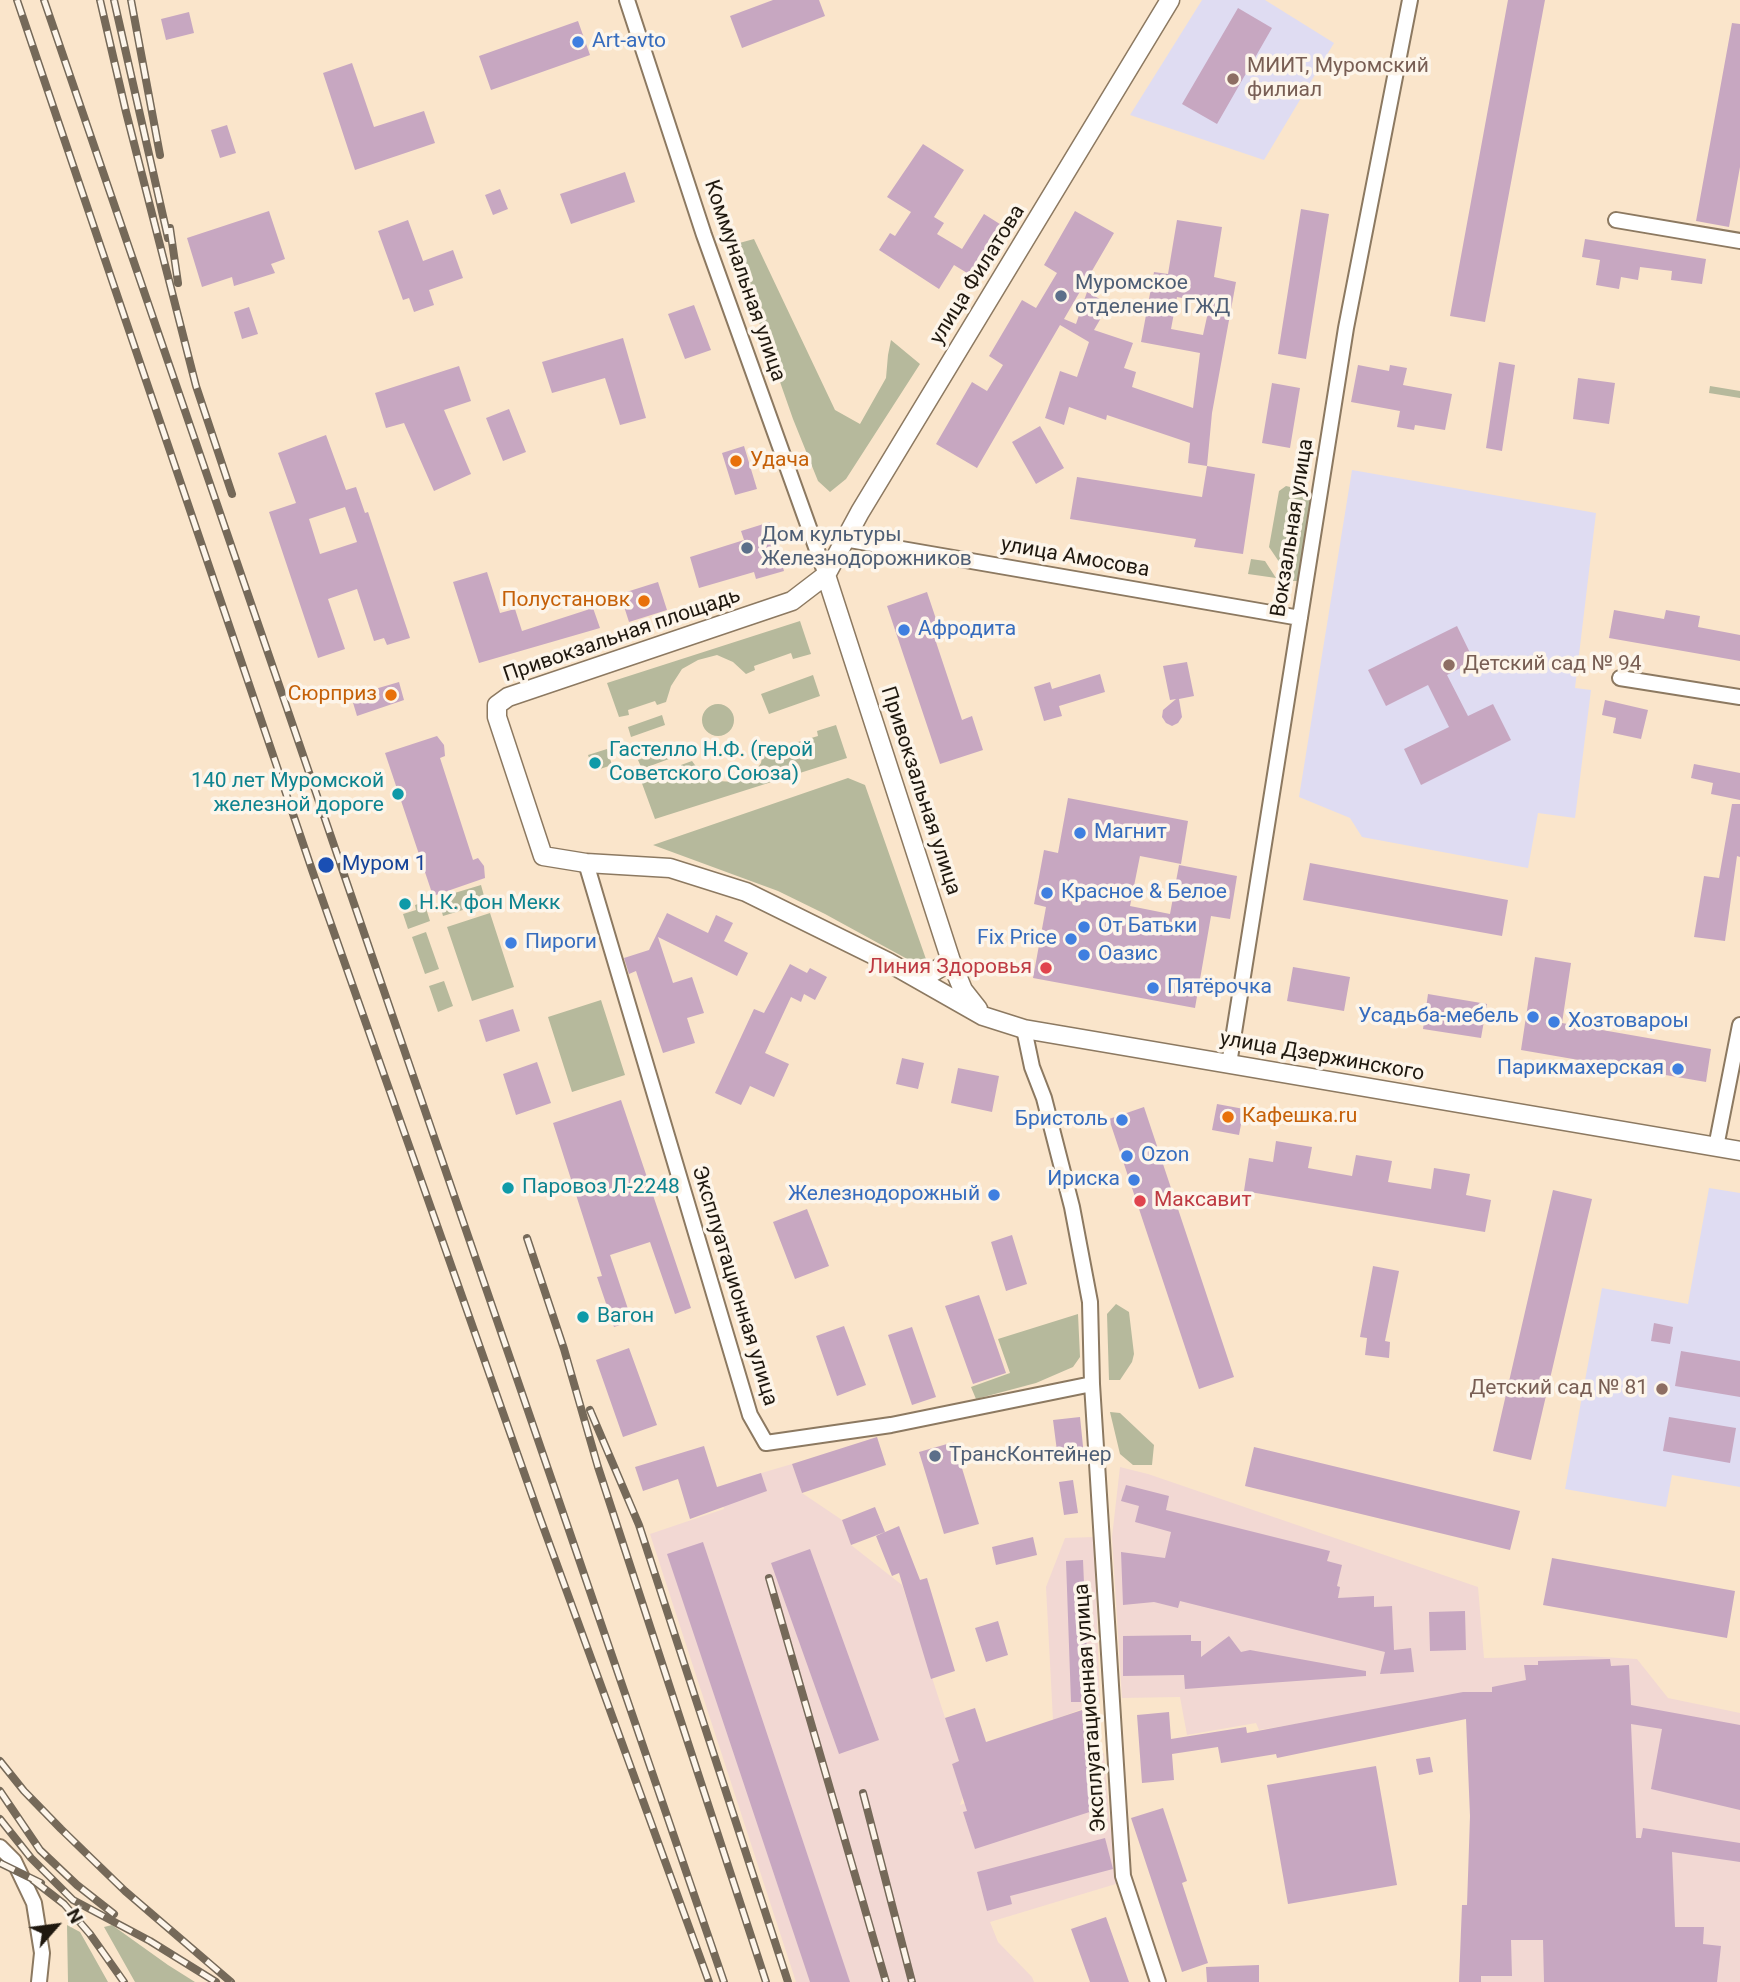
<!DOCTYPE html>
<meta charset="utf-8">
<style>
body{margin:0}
#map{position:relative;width:1740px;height:1982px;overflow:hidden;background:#fae5cb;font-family:Roboto,sans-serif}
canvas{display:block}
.north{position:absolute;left:21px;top:1891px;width:70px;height:70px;-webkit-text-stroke:5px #fdf5ea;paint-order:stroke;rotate:62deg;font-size:19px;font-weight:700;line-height:28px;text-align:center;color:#1f180f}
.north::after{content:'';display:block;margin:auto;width:24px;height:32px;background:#1f180f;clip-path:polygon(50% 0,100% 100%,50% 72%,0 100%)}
</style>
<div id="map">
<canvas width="1740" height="1982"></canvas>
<div class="north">N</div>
</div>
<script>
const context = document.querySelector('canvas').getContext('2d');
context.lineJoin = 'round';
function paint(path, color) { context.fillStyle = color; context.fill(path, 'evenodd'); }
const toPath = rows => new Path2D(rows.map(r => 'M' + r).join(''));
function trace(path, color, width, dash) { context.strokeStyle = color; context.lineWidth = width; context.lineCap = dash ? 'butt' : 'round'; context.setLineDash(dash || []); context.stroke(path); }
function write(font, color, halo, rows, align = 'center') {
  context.font = font + ' Roboto,sans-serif'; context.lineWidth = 7; context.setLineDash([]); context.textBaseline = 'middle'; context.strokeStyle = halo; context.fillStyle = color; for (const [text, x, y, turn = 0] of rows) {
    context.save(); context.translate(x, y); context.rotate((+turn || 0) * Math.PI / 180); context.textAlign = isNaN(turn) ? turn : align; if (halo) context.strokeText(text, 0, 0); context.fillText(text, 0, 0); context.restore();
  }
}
paint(toPath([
 [792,1464,802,1493,842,1520,851,1545,902,1585,959,1761,952,1764,963,1797,960,1805,1104,1753,1110,1825,1119,1883,990,1922,998,1942,1032,1977,1034,1982,796,1982,650,1534,724,1509,723,1505,741,1479],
 [1120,1467,1148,1474,1478,1587,1484,1658,1584,1656,1637,1659,1668,1698,1740,1713,1740,1982,1481,1982,1488,1817,1484,1692,1272,1728,1259,1730,1256,1723,1187,1735,1180,1697,1122,1698,1112,1537],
 [1094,1537,1100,1702,1053,1720,1046,1587,1065,1538]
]), '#f2d8d3');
paint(toPath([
 [1202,0,1265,0,1334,43,1264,160,1130,115],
 [1352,470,1596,513,1575,688,1591,690,1575,818,1538,813,1528,868,1362,837,1350,818,1299,797],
 [1709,1188,1740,1193,1740,1487,1672,1475,1666,1507,1565,1489,1602,1288,1688,1304]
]), '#dfdcf2');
paint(toPath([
 [754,239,835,410,860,424,886,378,888,355,891,340,920,364,846,479,830,492,818,481,793,419,732,245],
 [1710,386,1740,391,1740,398,1709,393],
 [1286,486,1307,491,1311,499,1298,581,1292,581,1269,547,1279,491],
 [1251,559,1265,561,1276,578,1248,574],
 [800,621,811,654,793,659,791,653,754,666,755,670,746,674,733,662,717,655,698,660,682,669,671,686,666,702,657,705,655,701,628,710,629,715,619,717,607,683],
 [813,675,820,696,769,714,761,694],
 '702 720a16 16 0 1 1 32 0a16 16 0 1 1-32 0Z',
 [662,715,665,725,631,737,628,727],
 [836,725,847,758,655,819,640,778,652,774,655,780,682,771,681,765,692,761,703,776,716,781,738,782,752,775,761,763,764,747,776,743,778,748,818,736,817,731],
 [674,747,677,756,642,769,638,760],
 [607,749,612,765,594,771,588,755],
 [848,778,865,785,927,962,920,966,825,914,778,891,653,845],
 [481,885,486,903,443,916,438,898],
 [424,902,430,921,408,929,403,914,416,910,415,905],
 [490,913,514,987,472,1001,447,927],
 [426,932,439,969,425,974,412,937],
 [444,981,453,1006,438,1012,429,986],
 [601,1000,625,1075,572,1092,548,1017],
 [1116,1304,1129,1312,1134,1354,1132,1362,1120,1380,1109,1380,1107,1314],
 [1078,1314,1080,1357,1073,1367,1036,1383,976,1399,971,1387,1010,1373,998,1339],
 [1110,1412,1120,1413,1154,1445,1152,1465,1133,1465,1120,1454],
 [67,1925,80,1932,108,1982,68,1982],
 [112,1925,168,1965,195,1982,135,1982,104,1927]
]), '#b6b99c');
paint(toPath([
 [773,0,819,0,825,16,742,48,730,16],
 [1508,0,1545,0,1485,322,1450,316],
 [1238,8,1272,28,1217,124,1182,104],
 [189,12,194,33,166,40,161,19],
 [578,21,590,55,491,90,479,56],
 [1732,23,1740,24,1740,167,1729,227,1696,221],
 [352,63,374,127,424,111,435,143,355,170,323,73],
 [227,125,236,153,220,158,211,130],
 [923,144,964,170,934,217,944,223,937,234,962,249,984,214,1003,226,972,276,954,265,939,289,879,250,890,233,895,236,911,212,887,197],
 [625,172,635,202,571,224,560,194],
 [500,189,508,209,493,215,485,195],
 [1301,209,1329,214,1306,359,1278,354],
 [269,211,285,259,271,264,275,273,234,286,232,277,202,287,187,238],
 [1075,211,1114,233,1064,319,1076,324,1087,292,1109,304,1094,330,1133,343,1124,368,1136,372,1132,387,1193,408,1200,353,1141,342,1154,272,1168,274,1177,220,1222,227,1214,277,1236,282,1212,413,1207,466,1188,463,1190,443,1107,415,1106,420,1069,407,1064,425,1045,418,1060,371,1077,377,1089,342,1060,325,977,468,936,444,972,382,987,391,1003,365,989,356,1022,300,1036,308,1057,273,1044,265],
 [1177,297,1210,303,1203,335,1171,329],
 [408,220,423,261,453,250,463,278,429,290,434,305,414,312,409,298,403,300,378,231],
 [1585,239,1706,259,1702,284,1671,280,1672,271,1640,267,1638,280,1621,277,1619,289,1596,285,1600,260,1582,257],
 [694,305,711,350,685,359,668,314],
 [249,307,258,334,242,339,234,312],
 [623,338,646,418,620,425,605,378,552,393,542,362],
 [1499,362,1515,365,1502,451,1486,448],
 [1358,365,1389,371,1390,365,1407,368,1403,385,1452,394,1445,430,1415,425,1414,430,1397,427,1400,411,1351,402],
 [459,366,471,401,444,410,471,474,434,491,404,423,386,428,375,393],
 [1578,378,1615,383,1609,424,1573,419],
 [1272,383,1300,388,1290,448,1262,443],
 [509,409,526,452,503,461,486,418],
 [1040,426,1064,468,1036,484,1012,442],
 [326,435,346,490,356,487,365,513,368,512,410,638,387,645,384,638,374,641,357,589,328,599,345,649,318,658,269,512,296,503,278,453],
 [345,507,357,542,320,554,309,519],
 [744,446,757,489,735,495,722,453],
 [1207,466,1255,474,1243,554,1194,547,1196,539,1070,519,1077,477,1202,497],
 [770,522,784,571,756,579,754,572,699,588,690,557,744,540,741,531],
 [487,572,500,613,515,609,522,631,593,608,600,628,479,663,453,582],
 [658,582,667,610,629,622,620,594],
 [927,592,938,625,931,627,962,720,972,716,983,750,940,764,887,606],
 [1614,610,1664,619,1666,610,1700,616,1698,627,1740,635,1740,661,1609,638],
 [1457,626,1474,661,1447,675,1468,716,1493,704,1511,740,1421,785,1404,749,1449,727,1428,685,1386,706,1368,670],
 [1187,662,1194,696,1179,699,1182,717,1178,723,1172,726,1166,723,1162,717,1163,710,1176,699,1170,700,1163,666],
 [1100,674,1105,692,1059,706,1062,716,1044,721,1034,687,1050,682,1052,689],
 [399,682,404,700,357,716,351,696],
 [1605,700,1648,710,1641,739,1613,733,1616,718,1602,715],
 [437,736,444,745,445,756,440,758,473,860,478,858,484,866,485,878,433,896,385,753],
 [1694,764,1740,773,1740,800,1711,794,1713,783,1691,778],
 [1068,798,1188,821,1181,864,1140,856,1130,906,1170,914,1179,865,1237,876,1230,919,1211,916,1195,1008,1033,978,1046,907,1034,904,1044,850,1058,853],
 [1732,804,1740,804,1740,857,1737,856,1725,941,1694,937,1704,876,1719,878],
 [1310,863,1508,900,1502,936,1303,900],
 [667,913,708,933,716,915,733,923,724,941,748,953,737,976,658,937,673,983,692,977,704,1013,687,1018,695,1043,663,1053,636,971,629,974,624,958,649,950],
 [1535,957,1571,963,1562,1023,1711,1049,1706,1082,1521,1050],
 [790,964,807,973,810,968,827,977,815,1000,804,994,801,1002,791,997,765,1053,789,1064,774,1097,750,1086,741,1105,715,1093,754,1009,764,1013],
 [1293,967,1350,977,1344,1011,1287,1001],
 [1428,994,1487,1004,1481,1038,1423,1029],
 [513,1009,520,1031,486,1042,479,1020],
 [902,1058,924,1063,918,1089,896,1084],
 [537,1062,551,1103,516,1115,503,1074],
 [958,1068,999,1076,992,1112,951,1103],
 [621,1100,691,1308,675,1314,650,1242,610,1255,632,1321,614,1327,597,1277,602,1276,553,1123],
 [1217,1104,1244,1109,1239,1135,1212,1130],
 [1144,1107,1234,1377,1199,1389,1109,1119],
 [1276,1141,1312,1147,1308,1168,1352,1176,1356,1155,1392,1161,1388,1182,1431,1189,1434,1168,1470,1174,1466,1195,1491,1200,1485,1232,1244,1191,1249,1158,1273,1162],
 [1553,1190,1592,1199,1531,1460,1493,1451],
 [807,1209,829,1266,795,1279,773,1222],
 [1012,1235,1027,1284,1006,1291,991,1242],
 [1373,1266,1399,1271,1385,1341,1390,1342,1389,1358,1365,1355,1367,1338,1360,1337],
 [979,1295,1006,1373,973,1384,945,1306],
 [1654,1323,1673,1327,1670,1344,1651,1341],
 [844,1326,866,1385,837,1396,816,1336],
 [912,1327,936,1397,912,1405,888,1335],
 [629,1348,657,1425,623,1437,596,1360],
 [1681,1351,1740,1361,1740,1397,1675,1386],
 [1080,1417,1084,1456,1058,1459,1053,1420],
 [1669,1417,1736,1428,1730,1463,1663,1451],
 [877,1437,886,1465,802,1493,792,1464],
 [954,1442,979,1524,944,1534,919,1452],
 [704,1446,717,1487,761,1473,767,1491,690,1519,678,1479,643,1491,635,1467],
 [1254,1447,1520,1511,1510,1550,1245,1486],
 [1073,1480,1078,1513,1064,1515,1059,1482],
 [1126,1485,1169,1496,1166,1510,1330,1551,1327,1561,1342,1565,1337,1586,1340,1587,1338,1598,1374,1596,1374,1607,1392,1606,1394,1650,1411,1648,1414,1672,1380,1674,1385,1652,1180,1601,1178,1608,1154,1602,1123,1605,1121,1552,1165,1558,1171,1532,1135,1522,1139,1506,1121,1501],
 [875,1507,885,1532,851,1545,842,1520],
 [899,1526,920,1580,927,1578,955,1671,931,1679,899,1573,892,1576,876,1536],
 [1033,1537,1037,1555,996,1565,992,1547],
 [703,1542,850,1982,810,1982,667,1554],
 [810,1549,879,1740,839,1754,771,1563],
 [1552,1558,1735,1591,1727,1638,1543,1605],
 [1083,1560,1089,1702,1071,1702,1066,1561],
 [1465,1611,1466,1650,1430,1651,1429,1612],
 [998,1621,1008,1655,986,1662,975,1628],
 [1191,1635,1191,1641,1201,1641,1201,1657,1229,1636,1241,1652,1250,1650,1366,1671,1366,1676,1185,1689,1184,1675,1123,1676,1123,1636],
 [1610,1659,1611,1666,1629,1665,1631,1705,1740,1725,1740,1810,1651,1789,1662,1729,1631,1724,1636,1838,1641,1838,1643,1828,1740,1843,1740,1862,1672,1852,1675,1927,1704,1927,1703,1944,1721,1946,1717,1982,1544,1982,1543,1940,1511,1940,1512,1976,1481,1976,1481,1982,1459,1982,1462,1905,1467,1905,1470,1816,1466,1719,1277,1758,1276,1754,1221,1763,1218,1747,1172,1754,1174,1780,1142,1783,1137,1715,1169,1712,1171,1739,1246,1727,1247,1733,1463,1692,1492,1692,1492,1687,1526,1680,1524,1665,1538,1665,1538,1661],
 [975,1708,986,1742,1082,1710,1093,1747,1086,1749,1105,1807,975,1849,963,1812,967,1811,952,1764,959,1761,945,1718],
 [1430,1757,1433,1772,1419,1775,1416,1759],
 [1376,1766,1397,1885,1288,1904,1267,1785],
 [1163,1808,1187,1881,1182,1883,1208,1963,1182,1972,1131,1818],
 [1105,1838,1113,1869,1010,1896,1012,1904,987,1911,977,1872],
 [1106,1917,1129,1982,1090,1982,1071,1929],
 [1259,1965,1259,1982,1207,1982,1206,1967]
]), '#c7a7c1');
const minor = toPath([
 [627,0,704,235,826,575],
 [1616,220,1740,241],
 [844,539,1300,618],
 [1620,678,1740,697],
 [586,863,750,1415,766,1443,891,1425,1092,1384],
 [1024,1029,1032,1067,1044,1098,1072,1207,1090,1302,1092,1384,1123,1876,1158,1982],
 [1229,1064,1346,328,1410,0],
 [1716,1147,1740,1025],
 [0,1847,14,1861,34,1903,42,1953,39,1982]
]);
const tertiary = toPath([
 [1170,0,860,512,826,575,792,601,508,697,497,705,497,717,543,856,586,863,670,868,746,892,888,962,983,1016,1024,1029,1740,1151],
 [826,575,951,961,963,990,978,1009],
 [908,973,933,972,951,961]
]);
trace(minor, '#8c7961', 18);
trace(tertiary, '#8c7961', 21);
trace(minor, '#fff', 14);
trace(tertiary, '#fff', 18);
const rail = toPath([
 [17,0,312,870,540,1518,709,1982],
 [44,0,724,1982],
 [100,0,126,112,196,386,232,494],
 [114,0,168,238],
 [131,0,160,155],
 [170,228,178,283],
 [527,1238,564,1349,598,1467,766,1982],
 [590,1410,639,1525,788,1982],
 [769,1578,886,1982],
 [0,1761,24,1791,61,1829,125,1891,231,1982],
 [0,1791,40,1850,77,1885,114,1914],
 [863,1793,912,1982],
 [0,1819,31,1858,73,1900,150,1941,216,1982],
 [0,1863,41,1883],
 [33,1880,64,1904,90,1934,124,1982]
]);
trace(rail, '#756959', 8);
trace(rail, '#fdf5ea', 5, [16]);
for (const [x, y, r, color] of [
 [578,42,7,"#3f7fe0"],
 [1233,79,7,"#8d6e63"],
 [1061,296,7,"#5c6f8a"],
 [736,461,7,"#e8710a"],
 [747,548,7,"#5c6f8a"],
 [644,601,7,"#e8710a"],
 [904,630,7,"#3f7fe0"],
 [1449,665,7,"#8d6e63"],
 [391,695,7,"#e8710a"],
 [595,763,7,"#0f9aa8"],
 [398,794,7,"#0f9aa8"],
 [1080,833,7,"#3f7fe0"],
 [326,865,9,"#1a4fb4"],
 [1047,893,7,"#3f7fe0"],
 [405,904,7,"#0f9aa8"],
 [1084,927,7,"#3f7fe0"],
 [1071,939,7,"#3f7fe0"],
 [511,943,7,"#3f7fe0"],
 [1084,955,7,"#3f7fe0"],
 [1046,968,7,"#e0444e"],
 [1153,988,7,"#3f7fe0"],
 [1533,1017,7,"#3f7fe0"],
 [1554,1022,7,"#3f7fe0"],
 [1678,1069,7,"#3f7fe0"],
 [1228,1117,7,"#e8710a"],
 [1122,1120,7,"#3f7fe0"],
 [1127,1156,7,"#3f7fe0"],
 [1134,1180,7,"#3f7fe0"],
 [508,1188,7,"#0f9aa8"],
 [994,1195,7,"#3f7fe0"],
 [1140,1201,7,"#e0444e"],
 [583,1317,7,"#0f9aa8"],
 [1662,1389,7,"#8d6e63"],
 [935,1456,7,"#5c6f8a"]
]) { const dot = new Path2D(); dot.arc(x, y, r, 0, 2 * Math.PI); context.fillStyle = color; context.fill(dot); trace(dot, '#fdf5ea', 2.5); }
write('21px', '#366cbe', '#fdf5ea', [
 ["Art-avto",592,42],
 ["Афродита",918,630],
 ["Магнит",1094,833],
 ["Красное & Белое",1061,893],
 ["От Батьки",1098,927],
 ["Fix Price",1057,939,"right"],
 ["Пироги",525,943],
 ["Оазис",1098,955],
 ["Пятёрочка",1167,988],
 ["Усадьба-мебель",1519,1017,"right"],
 ["Хозтовароы",1568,1022],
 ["Парикмахерская",1664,1069,"right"],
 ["Бристоль",1108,1120,"right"],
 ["Ozon",1141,1156],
 ["Ириска",1120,1180,"right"],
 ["Железнодорожный",980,1195,"right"]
], 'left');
write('21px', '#785e54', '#fdf5ea', [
 ["МИИТ, Муромский",1247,67],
 ["филиал",1247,91],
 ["Детский сад № 94",1463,665],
 ["Детский сад № 81",1648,1389,"right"]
], 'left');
write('21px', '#1f180f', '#fdf5ea', [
 ["улица Филатова",978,275,-58],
 ["Коммунальная улица",744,281,71],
 ["Вокзальная улица",1293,528,-81],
 ["улица Амосова",1075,558,10],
 ["Привокзальная площадь",622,636,-19],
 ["Привокзальная улица",920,791,72],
 ["улица Дзержинского",1322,1057,10],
 ["Эксплуатационная улица",734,1286,73],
 ["Эксплуатационная улица",1091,1708,-94]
]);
write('21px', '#4e5e75', '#fdf5ea', [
 ["Муромское",1075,284],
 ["отделение ГЖД",1075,308],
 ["Дом культуры",761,536],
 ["Железнодорожников",761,560],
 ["ТрансКонтейнер",949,1456]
], 'left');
write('21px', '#c56008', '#fdf5ea', [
 ["Удача",750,461],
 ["Полустановк",630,601,"right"],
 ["Сюрприз",377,695,"right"],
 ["Кафешка.ru",1242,1117]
], 'left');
write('21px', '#0d838f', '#fdf5ea', [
 ["Гастелло Н.Ф. (герой",609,751],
 ["Советского Союза)",609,775],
 ["140 лет Муромской",384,782,"right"],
 ["железной дороге",384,806,"right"],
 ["Н.К. фон Мекк",419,904],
 ["Паровоз Л-2248",522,1188],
 ["Вагон",597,1317]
], 'left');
write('21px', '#164399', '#fdf5ea', [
 ["Муром 1",342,865]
], 'left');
write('21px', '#be3a42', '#fdf5ea', [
 ["Линия Здоровья",1032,968],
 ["Максавит",1154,1201,"left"]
], 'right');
</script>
